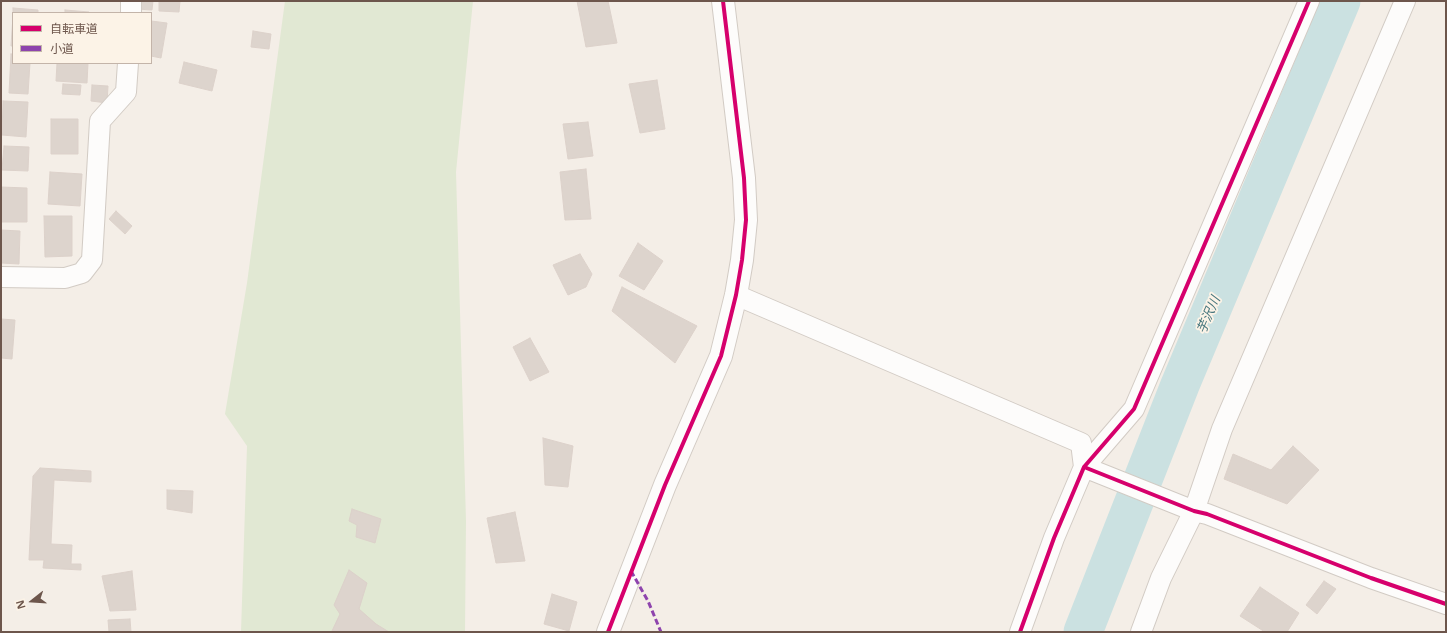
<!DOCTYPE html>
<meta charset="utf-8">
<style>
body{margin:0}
#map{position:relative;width:1447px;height:633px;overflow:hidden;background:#f4eee7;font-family:"Open Sans","Noto Sans JP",sans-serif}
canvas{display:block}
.frame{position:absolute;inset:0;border:2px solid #6d564c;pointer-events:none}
.legend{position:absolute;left:12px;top:12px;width:140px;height:52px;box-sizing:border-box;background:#fcf3e7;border:1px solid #c3b4a9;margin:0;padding:5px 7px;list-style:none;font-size:12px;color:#6d564c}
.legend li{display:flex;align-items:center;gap:8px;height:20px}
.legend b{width:20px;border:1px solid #c3b4a9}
.north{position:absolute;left:12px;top:581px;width:40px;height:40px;-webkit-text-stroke:3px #fcf3e7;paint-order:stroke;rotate:253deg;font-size:11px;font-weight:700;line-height:16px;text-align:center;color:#6d564c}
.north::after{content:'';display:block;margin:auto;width:14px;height:18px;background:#6d564c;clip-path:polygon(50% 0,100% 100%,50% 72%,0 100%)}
</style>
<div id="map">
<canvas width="1447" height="633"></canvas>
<div class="frame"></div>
<ul class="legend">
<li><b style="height:5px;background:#d6006c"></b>自転車道</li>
<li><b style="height:5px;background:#8e44ad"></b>小道</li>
</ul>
<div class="north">N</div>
</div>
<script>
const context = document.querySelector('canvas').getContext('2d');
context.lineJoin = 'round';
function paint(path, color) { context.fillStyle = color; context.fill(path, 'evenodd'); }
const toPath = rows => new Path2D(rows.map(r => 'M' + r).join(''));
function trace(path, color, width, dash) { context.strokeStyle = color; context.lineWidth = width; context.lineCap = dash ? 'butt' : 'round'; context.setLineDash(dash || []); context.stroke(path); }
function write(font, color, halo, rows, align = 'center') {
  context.font = font + ' "Open Sans","Noto Sans JP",sans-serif'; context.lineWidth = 3.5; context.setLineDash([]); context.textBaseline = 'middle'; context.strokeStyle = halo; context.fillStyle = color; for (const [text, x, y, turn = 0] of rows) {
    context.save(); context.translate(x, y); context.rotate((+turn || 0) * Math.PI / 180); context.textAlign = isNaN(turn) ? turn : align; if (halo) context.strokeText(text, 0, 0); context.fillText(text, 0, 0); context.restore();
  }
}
paint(toPath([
 [285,1,473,1,456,172,466,521,465,632,241,632,247,446,225,414,247,283]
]), '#e1e8d3');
trace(toPath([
 [1083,632,1180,385,1341,1]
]), '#cbe1e1', 39);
const building = toPath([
 [138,1,153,1,152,10,137,9,138,1],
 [159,1,180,1,179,12,159,11,159,1],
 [577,1,608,1,617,43,586,47,577,1],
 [13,8,38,10,38,13,13,13,13,8],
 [65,10,89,12,89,13,65,13,65,10],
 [13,16,13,46,11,46,13,16],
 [151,21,167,23,161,58,151,56,151,21],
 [253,31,271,34,269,49,251,47,253,31],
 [11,54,13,54,13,63,30,63,28,94,9,93,11,54],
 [184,62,217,70,212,91,179,83,184,62],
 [57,63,88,63,87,83,56,81,57,63],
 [657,80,665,129,640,133,629,84,657,80],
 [63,84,81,85,80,95,62,94,63,84],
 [92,85,108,86,107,103,91,101,92,85],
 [3,101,28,102,26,137,2,135,3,101],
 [51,119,78,119,78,154,51,154,51,119],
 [588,122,593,156,568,159,563,124,588,122],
 [4,146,29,147,28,171,2,170,4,146],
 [586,169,591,219,565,220,560,172,586,169],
 [50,172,82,174,80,206,48,204,50,172],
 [1,187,27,188,27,222,1,222,1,187],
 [116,211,132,226,125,234,109,219,116,211],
 [44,216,72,216,72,256,45,257,44,216],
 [1,230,20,231,19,264,1,263,1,230],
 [638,243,663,261,644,290,619,276,638,243],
 [580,254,592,274,586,287,568,295,553,265,580,254],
 [622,287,697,326,675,363,612,311,622,287],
 [1,319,15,320,12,359,1,358,1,319],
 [530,338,549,372,530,381,513,347,530,338],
 [543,438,573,446,568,487,545,485,543,438],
 [1293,446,1319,470,1287,504,1224,479,1233,454,1271,470,1293,446],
 [40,468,91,471,91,482,54,480,51,544,72,545,71,564,81,564,81,570,43,568,44,560,29,560,33,476,40,468],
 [167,490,193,491,192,513,167,509,167,490],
 [352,509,381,519,375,543,356,537,357,525,349,521,352,509],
 [515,512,525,561,496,563,487,518,515,512],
 [349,570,367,583,359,609,376,624,389,632,332,631,340,614,334,605,349,570],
 [132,571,136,610,110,611,102,576,132,571],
 [1324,581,1336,589,1317,614,1306,605,1324,581],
 [1260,587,1299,613,1287,632,1265,632,1240,616,1260,587],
 [552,594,577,602,569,631,544,624,552,594],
 [130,619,131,632,109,632,108,620,130,619]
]);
paint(building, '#ddd4cd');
trace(building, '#dcd1ca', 1);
const street = toPath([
 [131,13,131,1],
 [1,277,65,278,82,273,92,260,100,121,126,92,128,63],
 [736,295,1081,443,1084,467],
 [1084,467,1194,511,1207,514,1371,578,1446,604],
 [1020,632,1054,538,1084,467,1134,409,1309,1],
 [1141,632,1161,578,1194,511,1222,429,1405,1]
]);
const secondary = toPath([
 [608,632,665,485,721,356,736,295,742,260,746,220,744,178,723,1]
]);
trace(street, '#d2cbc4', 22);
trace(secondary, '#d2cbc4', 24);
trace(street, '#fdfcfb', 20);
trace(secondary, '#fdfcfb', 22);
trace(toPath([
 [631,571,648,601,661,632]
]), '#8e44ad', 3, [6, 3]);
trace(toPath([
 [1084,467,1194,511,1207,514,1371,578,1446,604],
 [608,632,665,485,721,356,736,295,742,260,746,220,744,178,723,1],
 [1020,632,1054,538,1084,467,1134,409,1309,1]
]), '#d6006c', 4);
write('italic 13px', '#48777e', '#fcf3e7', [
 ["芋沢川",1209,315,-67]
]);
</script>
